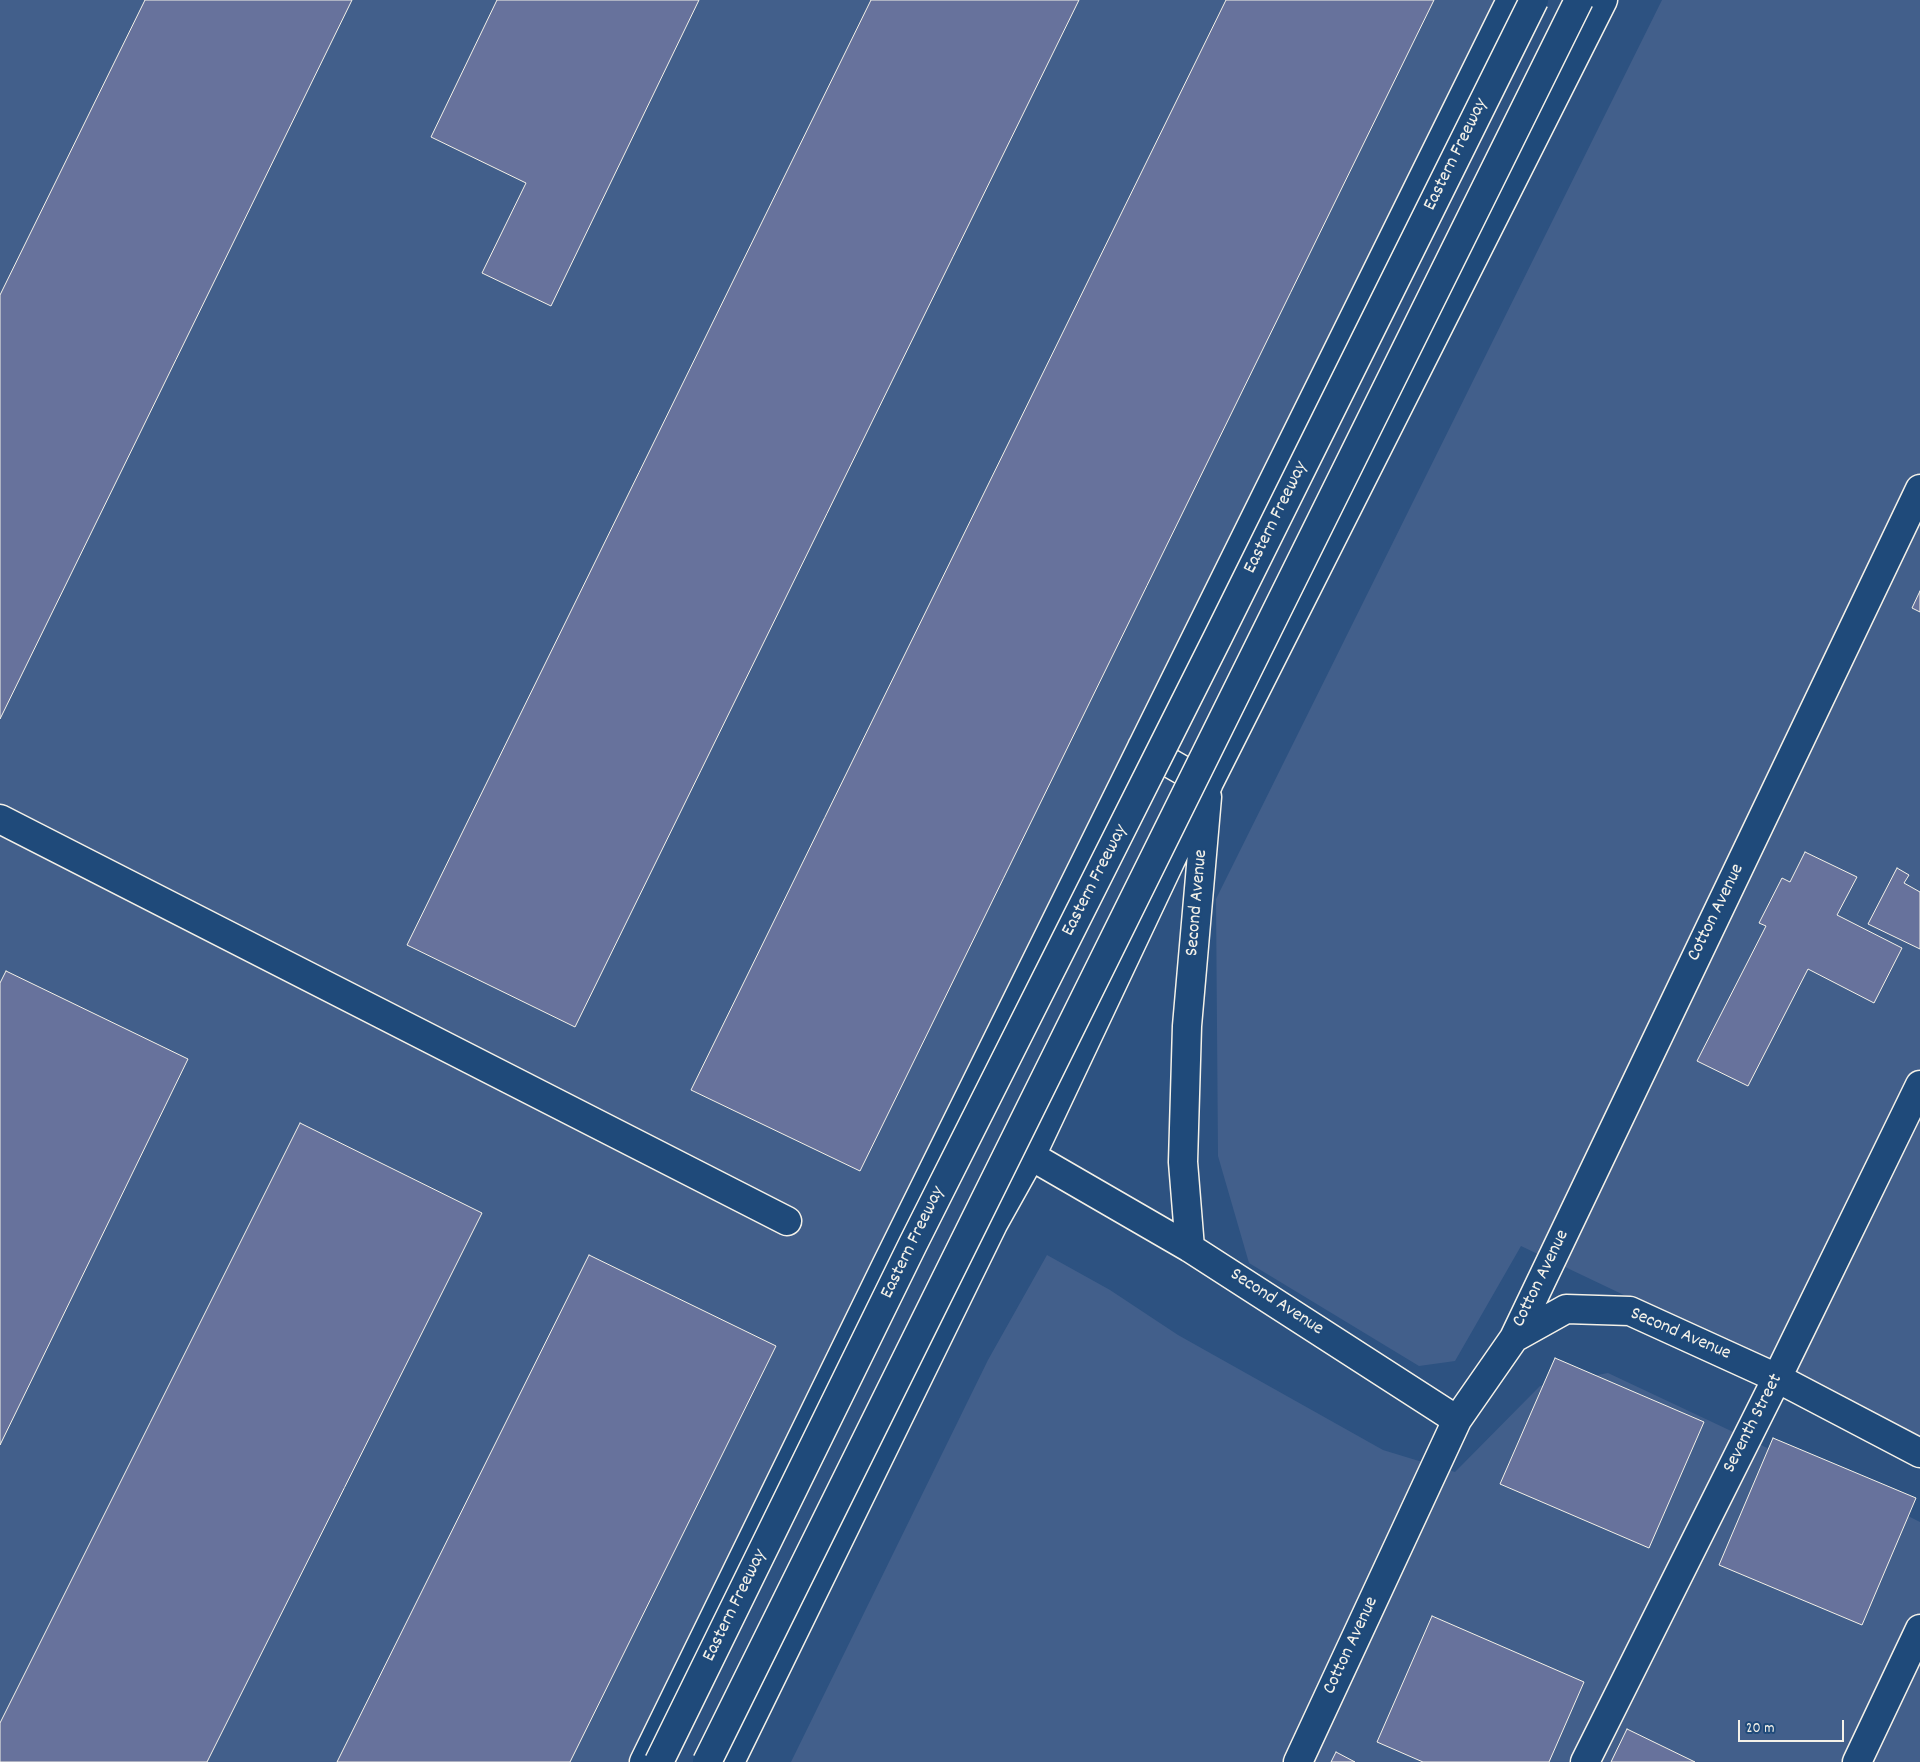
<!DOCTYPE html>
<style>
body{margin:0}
#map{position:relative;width:1920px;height:1762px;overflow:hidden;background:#2d5281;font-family:Dekko,sans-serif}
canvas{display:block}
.scale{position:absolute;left:1738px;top:1720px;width:106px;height:22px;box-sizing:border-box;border:2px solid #f4f1e8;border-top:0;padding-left:6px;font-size:15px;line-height:18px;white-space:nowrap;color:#f4f1e8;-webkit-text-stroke:4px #1f4a7a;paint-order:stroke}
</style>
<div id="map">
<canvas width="1920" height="1762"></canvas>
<div class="scale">20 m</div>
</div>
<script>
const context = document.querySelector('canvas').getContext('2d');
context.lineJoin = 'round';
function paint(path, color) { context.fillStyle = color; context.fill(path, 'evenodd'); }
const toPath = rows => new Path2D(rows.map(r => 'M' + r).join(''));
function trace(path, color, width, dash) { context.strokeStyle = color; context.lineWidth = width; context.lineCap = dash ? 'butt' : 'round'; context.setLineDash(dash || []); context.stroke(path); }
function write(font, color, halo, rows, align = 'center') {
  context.font = font + ' Dekko,sans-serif'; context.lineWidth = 4.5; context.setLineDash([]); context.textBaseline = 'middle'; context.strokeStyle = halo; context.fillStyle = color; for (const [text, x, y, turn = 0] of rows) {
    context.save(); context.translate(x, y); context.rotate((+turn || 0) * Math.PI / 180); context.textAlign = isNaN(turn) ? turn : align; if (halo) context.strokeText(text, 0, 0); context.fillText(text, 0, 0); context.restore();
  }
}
paint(toPath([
 [0,0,1505,0,637,1762,0,1762],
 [1662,0,1920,0,1920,1436,1521,1246,1455,1361,1419,1366,1249,1263,1218,1156,1216,899],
 [1047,1255,1110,1290,1178,1335,1383,1450,1455,1472,1540,1386,1608,1373,1848,1486,1920,1522,1920,1762,791,1762,988,1360]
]), '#425f8b');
const building = toPath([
 [145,0,352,0,0,719,0,295,145,0],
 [497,0,699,0,551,306,482,273,526,183,431,137,497,0],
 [871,0,1079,0,575,1027,407,945,871,0],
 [1226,0,1434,0,860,1171,691,1090,1226,0],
 [1920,591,1920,612,1912,608,1920,591],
 [1805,852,1857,877,1837,915,1902,948,1874,1003,1808,969,1748,1086,1697,1061,1766,926,1759,923,1782,878,1790,882,1805,852],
 [1897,868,1909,875,1904,883,1920,892,1920,949,1868,924,1897,868],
 [6,971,188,1059,0,1445,0,983,6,971],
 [300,1123,482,1213,207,1762,0,1762,0,1723,300,1123],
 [589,1255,776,1346,570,1762,337,1762,589,1255],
 [1555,1358,1704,1422,1649,1548,1500,1484,1555,1358],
 [1773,1438,1916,1498,1862,1625,1719,1565,1773,1438],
 [1432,1616,1584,1682,1549,1762,1423,1762,1377,1742,1432,1616],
 [1627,1729,1695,1762,1611,1762,1627,1729],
 [1336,1752,1355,1762,1331,1762,1336,1752]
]);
paint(building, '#67729c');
trace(building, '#f4f1e8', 1);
const minor = toPath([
 [1142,747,1208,785],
 [0,819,787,1221],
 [1031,1156,1190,1248,1457,1420,1514,1338,1566,1309,1630,1311,1777,1378,1920,1453],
 [1190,1248,1183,1162,1187,1026,1207,797],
 [1514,1338,1920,489],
 [644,1762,886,1266,1511,0],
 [730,1762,993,1224,1031,1156,1184,832,1603,0],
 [1298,1762,1457,1420],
 [1585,1762,1777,1378,1920,1085],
 [1857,1762,1920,1629]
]);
trace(minor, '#f4f1e8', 31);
trace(minor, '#1f4a7a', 28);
const highwayBridge = toPath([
 [659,1762,913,1244,1217,639,1534,0],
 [707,1762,1579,0]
]);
trace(highwayBridge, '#f4f1e8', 31, []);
trace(highwayBridge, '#1f4a7a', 28);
write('19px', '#f4f1e8', '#1f4a7a', [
 ["Eastern Freeway",1457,155,-64],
 ["Eastern Freeway",1277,518,-64],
 ["Eastern Freeway",1096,881,-63],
 ["Second Avenue",1198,903,-85],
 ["Cotton Avenue",1717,913,-64],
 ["Eastern Freeway",914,1243,-64],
 ["Cotton Avenue",1542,1279,-64],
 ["Second Avenue",1276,1303,33],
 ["Second Avenue",1680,1335,23],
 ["Seventh Street",1754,1424,-63],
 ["Eastern Freeway",736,1606,-64],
 ["Cotton Avenue",1352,1646,-65]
]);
</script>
